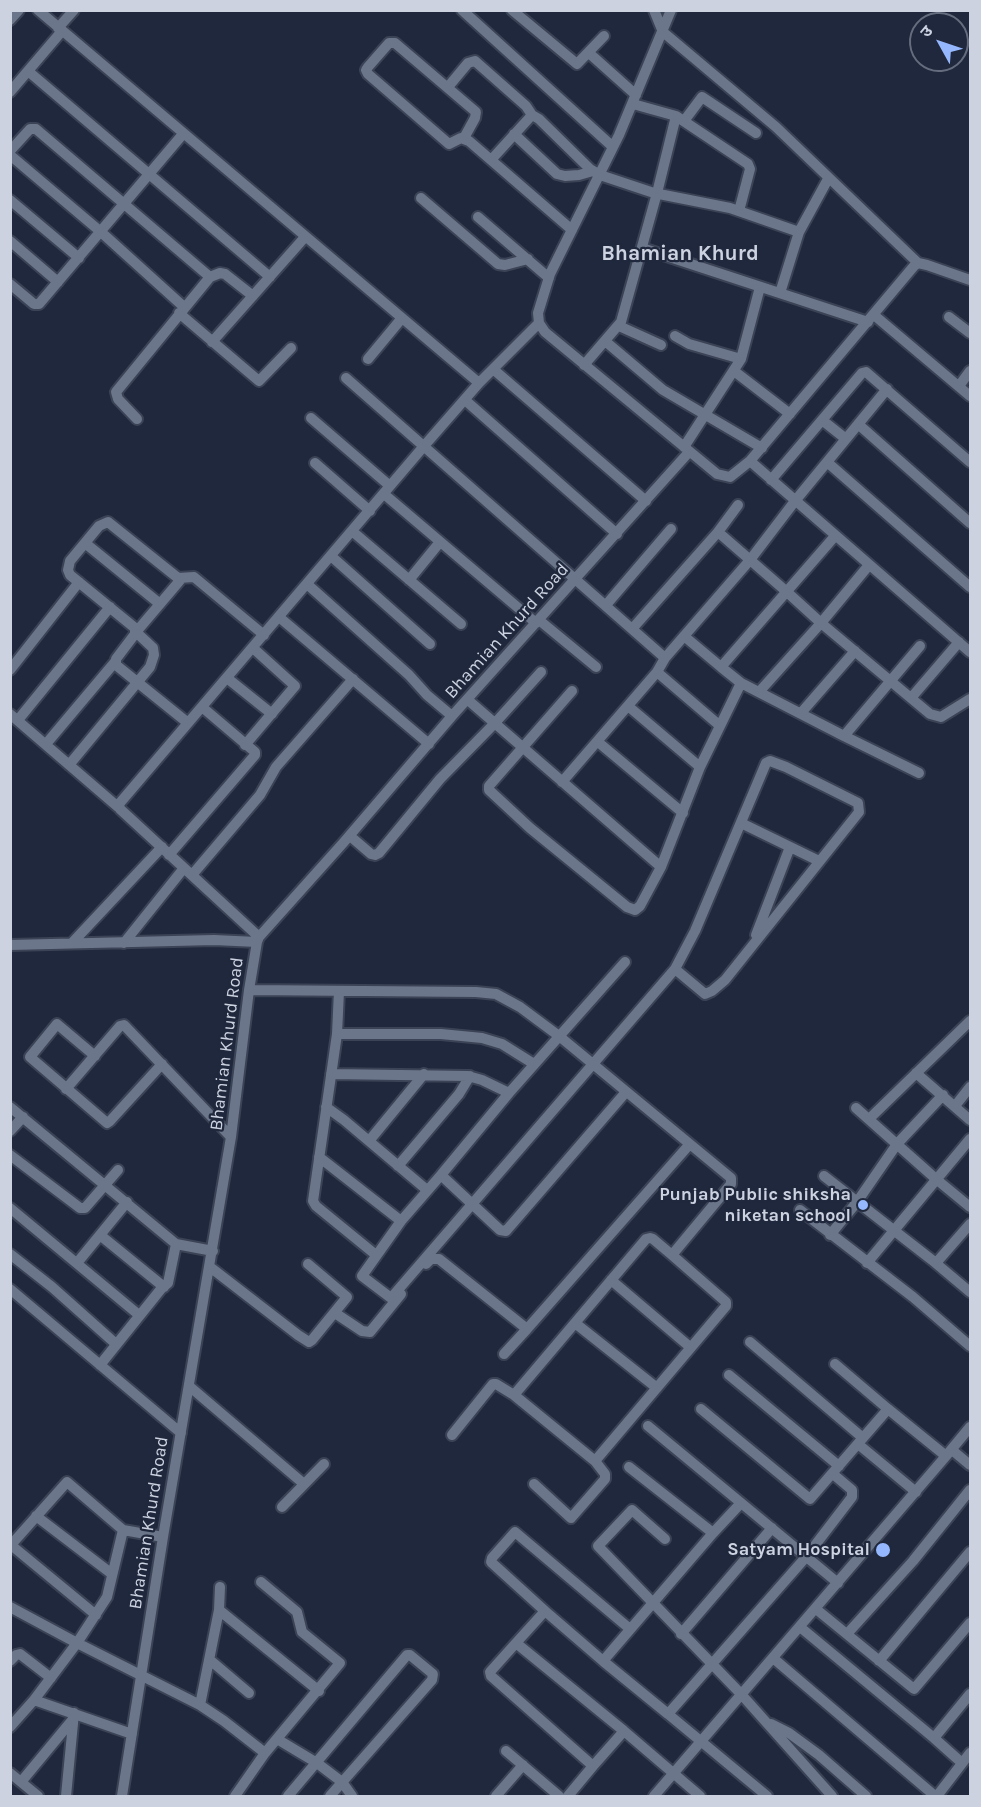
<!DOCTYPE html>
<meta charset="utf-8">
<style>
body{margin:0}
#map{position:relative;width:981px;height:1807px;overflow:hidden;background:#1f283c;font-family:Karla,"Noto Sans Devanagari",sans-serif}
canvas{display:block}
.frame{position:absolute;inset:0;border:12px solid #ccd2e0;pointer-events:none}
.north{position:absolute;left:909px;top:12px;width:60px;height:60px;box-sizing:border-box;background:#1f283c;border:2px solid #646c7e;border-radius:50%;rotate:310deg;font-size:16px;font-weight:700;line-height:24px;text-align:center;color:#ccd2e0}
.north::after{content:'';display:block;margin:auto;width:21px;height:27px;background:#95b7fd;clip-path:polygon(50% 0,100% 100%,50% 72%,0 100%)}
</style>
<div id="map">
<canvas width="981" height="1807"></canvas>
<div class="frame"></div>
<div class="north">उ</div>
</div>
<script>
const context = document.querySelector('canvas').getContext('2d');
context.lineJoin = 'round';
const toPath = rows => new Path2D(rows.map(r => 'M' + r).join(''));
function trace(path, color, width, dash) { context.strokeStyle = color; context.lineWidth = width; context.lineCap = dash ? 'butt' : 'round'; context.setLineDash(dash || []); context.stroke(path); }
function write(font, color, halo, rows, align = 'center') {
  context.font = font + ' Karla,sans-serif'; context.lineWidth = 4.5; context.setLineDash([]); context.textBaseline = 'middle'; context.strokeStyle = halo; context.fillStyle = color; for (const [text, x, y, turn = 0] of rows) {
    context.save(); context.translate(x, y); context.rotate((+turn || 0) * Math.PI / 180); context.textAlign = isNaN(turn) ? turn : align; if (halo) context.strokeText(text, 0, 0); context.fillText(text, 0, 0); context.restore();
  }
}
const minor = toPath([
 [38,10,479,383],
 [462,10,613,147],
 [512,10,577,64,604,36],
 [654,10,663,32,776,127,918,263],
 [671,10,619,135,550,274,538,313,539,323,545,332,717,474,730,477,750,461,914,266,918,263,927,265,970,280],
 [10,20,19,10],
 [58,28,74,10],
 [589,53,636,95],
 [28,71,270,277],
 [448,87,468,63,475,61,526,106,532,115],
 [10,92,62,31],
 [633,104,676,116,748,164,750,169,739,211],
 [684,121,702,97,756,133],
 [514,134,557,174,565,176,579,175,593,171],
 [464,138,475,118,476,112,395,43,389,43,368,67,366,70,368,74,449,144,461,138,469,141,572,230],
 [10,151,30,129,36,129,210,277],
 [10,155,101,232,184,307],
 [491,160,532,115,539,119,590,169,600,175,654,193,730,208,799,232,828,179],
 [421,198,498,264,505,265,528,259],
 [10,200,79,258],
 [478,217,549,278],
 [10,241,58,282],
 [642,248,868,322],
 [10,284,34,304,39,304,183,134],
 [780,293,799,232],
 [179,313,259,381,291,348],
 [874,315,970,396],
 [949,317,970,333],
 [619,326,661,345],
 [675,336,689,344,741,359],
 [605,341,663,390,762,448],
 [212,342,305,237],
 [368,359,402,318],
 [584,365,621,322,657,193,676,116],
 [493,369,646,501],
 [734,371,790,414],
 [346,378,665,658],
 [959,386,970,371],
 [465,400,617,534],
 [311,418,390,486],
 [137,419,118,399,116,392,210,277,220,273,225,274,253,296],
 [822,420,862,373,866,372,970,462],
 [858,424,970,523],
 [684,447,741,359,760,287],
 [750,461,970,652],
 [827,462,970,587],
 [315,463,370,511],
 [771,480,822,420,846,439],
 [384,494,536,623],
 [352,531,461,624],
 [718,532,787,592,821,623,930,714,941,717,970,699],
 [85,543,160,604],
 [331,556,430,644],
 [409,580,440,542],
 [307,584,409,675,427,695,452,716],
 [606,605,671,529],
 [279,617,429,744],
 [539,620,596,667],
 [632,629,718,532,738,505],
 [137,631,182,578],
 [684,636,721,667,835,536],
 [721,667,741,683,844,736,920,646],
 [10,670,79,582],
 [657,672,719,725],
 [227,678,272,714],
 [572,691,489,786,489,790,530,828,627,907,635,910,640,906,661,867,700,767,741,683],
 [759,692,821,623,869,565],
 [911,698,959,642],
 [468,700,661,867],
 [628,706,700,767],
 [801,713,855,651],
 [10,714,118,807],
 [18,720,110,607],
 [188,723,116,665,116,659,135,634,135,628,70,575,68,570,70,561,99,526,108,522,178,578,194,577,264,635],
 [844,736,919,773],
 [598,742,683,813],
 [46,744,115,662],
 [245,745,295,686,253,648],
 [69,765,150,667,154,655,153,648,136,632],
 [562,782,657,672,665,658,750,560,795,501,887,389],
 [741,823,819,861],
 [350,836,371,854,375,855,379,853,440,779,495,723,541,672],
 [169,855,255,755,255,752,202,707],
 [192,875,260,795,276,767,353,679],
 [756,935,790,847],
 [259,937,120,809,119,804,424,446,479,383,539,323],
 [72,943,162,847],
 [124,943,184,868],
 [10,945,214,940,257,942],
 [625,962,509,1093,441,1175,401,1221,362,1276,391,1298,675,969,695,931,766,763,770,761,786,767,858,803,859,812,725,980,712,991,705,994,675,969],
 [249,990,476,992,496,994,520,1007,559,1036,731,1178,731,1184,672,1255,653,1239,650,1238,646,1239,514,1395],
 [339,991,337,1034,313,1201,316,1206,376,1255],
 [337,1034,441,1034,482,1038,502,1044,534,1064],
 [95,1056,57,1024,30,1057,107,1123,110,1121,162,1064],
 [916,1073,970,1120],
 [331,1074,468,1076,482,1080,509,1093],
 [66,1089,120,1026,124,1025,231,1137],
 [955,1106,970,1087],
 [10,1107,176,1244,213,1251],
 [326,1107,344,1120,427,1190],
 [856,1108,936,1179,970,1207],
 [869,1119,970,1021],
 [10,1131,23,1117],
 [369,1141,424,1074],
 [10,1155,80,1208,85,1208,118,1170],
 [319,1157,401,1221],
 [398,1166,459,1094,470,1076],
 [441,1175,500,1230,506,1231,626,1092],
 [824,1176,932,1260,970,1292],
 [10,1208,139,1315],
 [800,1210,913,1297,970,1346],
 [100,1235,164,1287],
 [830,1235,857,1202,897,1144,943,1095],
 [10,1254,52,1287,116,1344],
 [77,1263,127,1202],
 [867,1263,970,1139],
 [936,1263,970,1224],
 [426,1264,431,1259,439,1259,527,1329,504,1354],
 [210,1267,298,1335,309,1342,312,1340,347,1297,308,1264],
 [611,1280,690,1347],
 [10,1289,181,1433],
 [335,1313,362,1331,370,1332,401,1294],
 [575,1323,657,1388],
 [527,1329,689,1145],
 [750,1342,863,1438],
 [835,1364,888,1409],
 [100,1365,161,1289,168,1283,176,1244],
 [729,1375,839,1466],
 [189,1386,304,1484],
 [648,1426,838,1583],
 [452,1435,493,1384,496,1384,514,1395,595,1461,726,1306,726,1302,672,1255],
 [858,1444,916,1492],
 [952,1450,970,1465],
 [946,1456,970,1427],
 [629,1467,713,1533],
 [534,1484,571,1518,605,1479,605,1474,595,1461],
 [282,1507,324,1464],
 [36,1516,112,1574],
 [665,1539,632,1510,598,1546,741,1694,832,1796],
 [11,1545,96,1615],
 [10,1546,67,1482,123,1530,163,1537],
 [10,1607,77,1643,107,1597,123,1530],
 [816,1609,914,1689,970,1623],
 [219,1610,319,1691],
 [545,1611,491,1562,492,1558,515,1532,630,1629],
 [800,1627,934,1738],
 [681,1634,772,1528],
 [847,1634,913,1561,970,1490],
 [516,1643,545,1611,603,1661,668,1714,806,1557,852,1497,852,1490,833,1474],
 [773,1658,935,1796],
 [210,1660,249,1693],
 [10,1661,16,1655,20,1654,51,1678],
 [603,1661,713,1533,741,1503],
 [879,1661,970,1552],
 [34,1700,77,1643,200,1705,224,1721,265,1753],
 [200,1705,219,1610,220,1587],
 [668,1714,767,1796],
 [771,1724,789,1733,819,1755,866,1796],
 [10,1727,34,1700,132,1734],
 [624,1731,593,1766,491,1676,490,1672,516,1643,624,1731,700,1796],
 [277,1739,317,1763,342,1782,352,1796],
 [506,1751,559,1796],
 [962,1763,934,1738,970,1694],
 [10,1773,38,1796],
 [21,1782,74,1718],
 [66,1796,74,1713],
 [122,1796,163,1537,231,1137,249,990,257,942,259,937,344,842,452,716,689,452],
 [235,1796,265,1753,340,1663,302,1632,297,1612,261,1582],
 [288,1796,407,1655,410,1655,433,1674,432,1680,330,1796],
 [496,1796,523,1765],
 [568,1796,593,1766],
 [654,1796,946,1456,888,1409,810,1499,701,1409],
 [937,1796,970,1753]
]);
trace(minor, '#3b4356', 14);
trace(minor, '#6c768a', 10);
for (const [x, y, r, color] of [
 [863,1205,6,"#95b7fd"],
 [883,1550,8,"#95b7fd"]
]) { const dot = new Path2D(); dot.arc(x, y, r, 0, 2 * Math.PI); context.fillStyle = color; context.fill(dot); trace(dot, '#1f283c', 2); }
write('18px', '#ccd2e0', '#1f283c', [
 ["Bhamian Khurd Road",507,631,-48],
 ["Bhamian Khurd Road",227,1044,-83],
 ["Bhamian Khurd Road",149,1523,-81]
]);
write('bold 18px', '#ccd2e0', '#1f283c', [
 ["Punjab Public shiksha",851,1195],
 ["niketan school",851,1216],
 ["Satyam Hospital",870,1550]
], 'right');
write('bold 21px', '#ccd2e0', '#1f283c', [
 ["Bhamian Khurd",680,254]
]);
</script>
